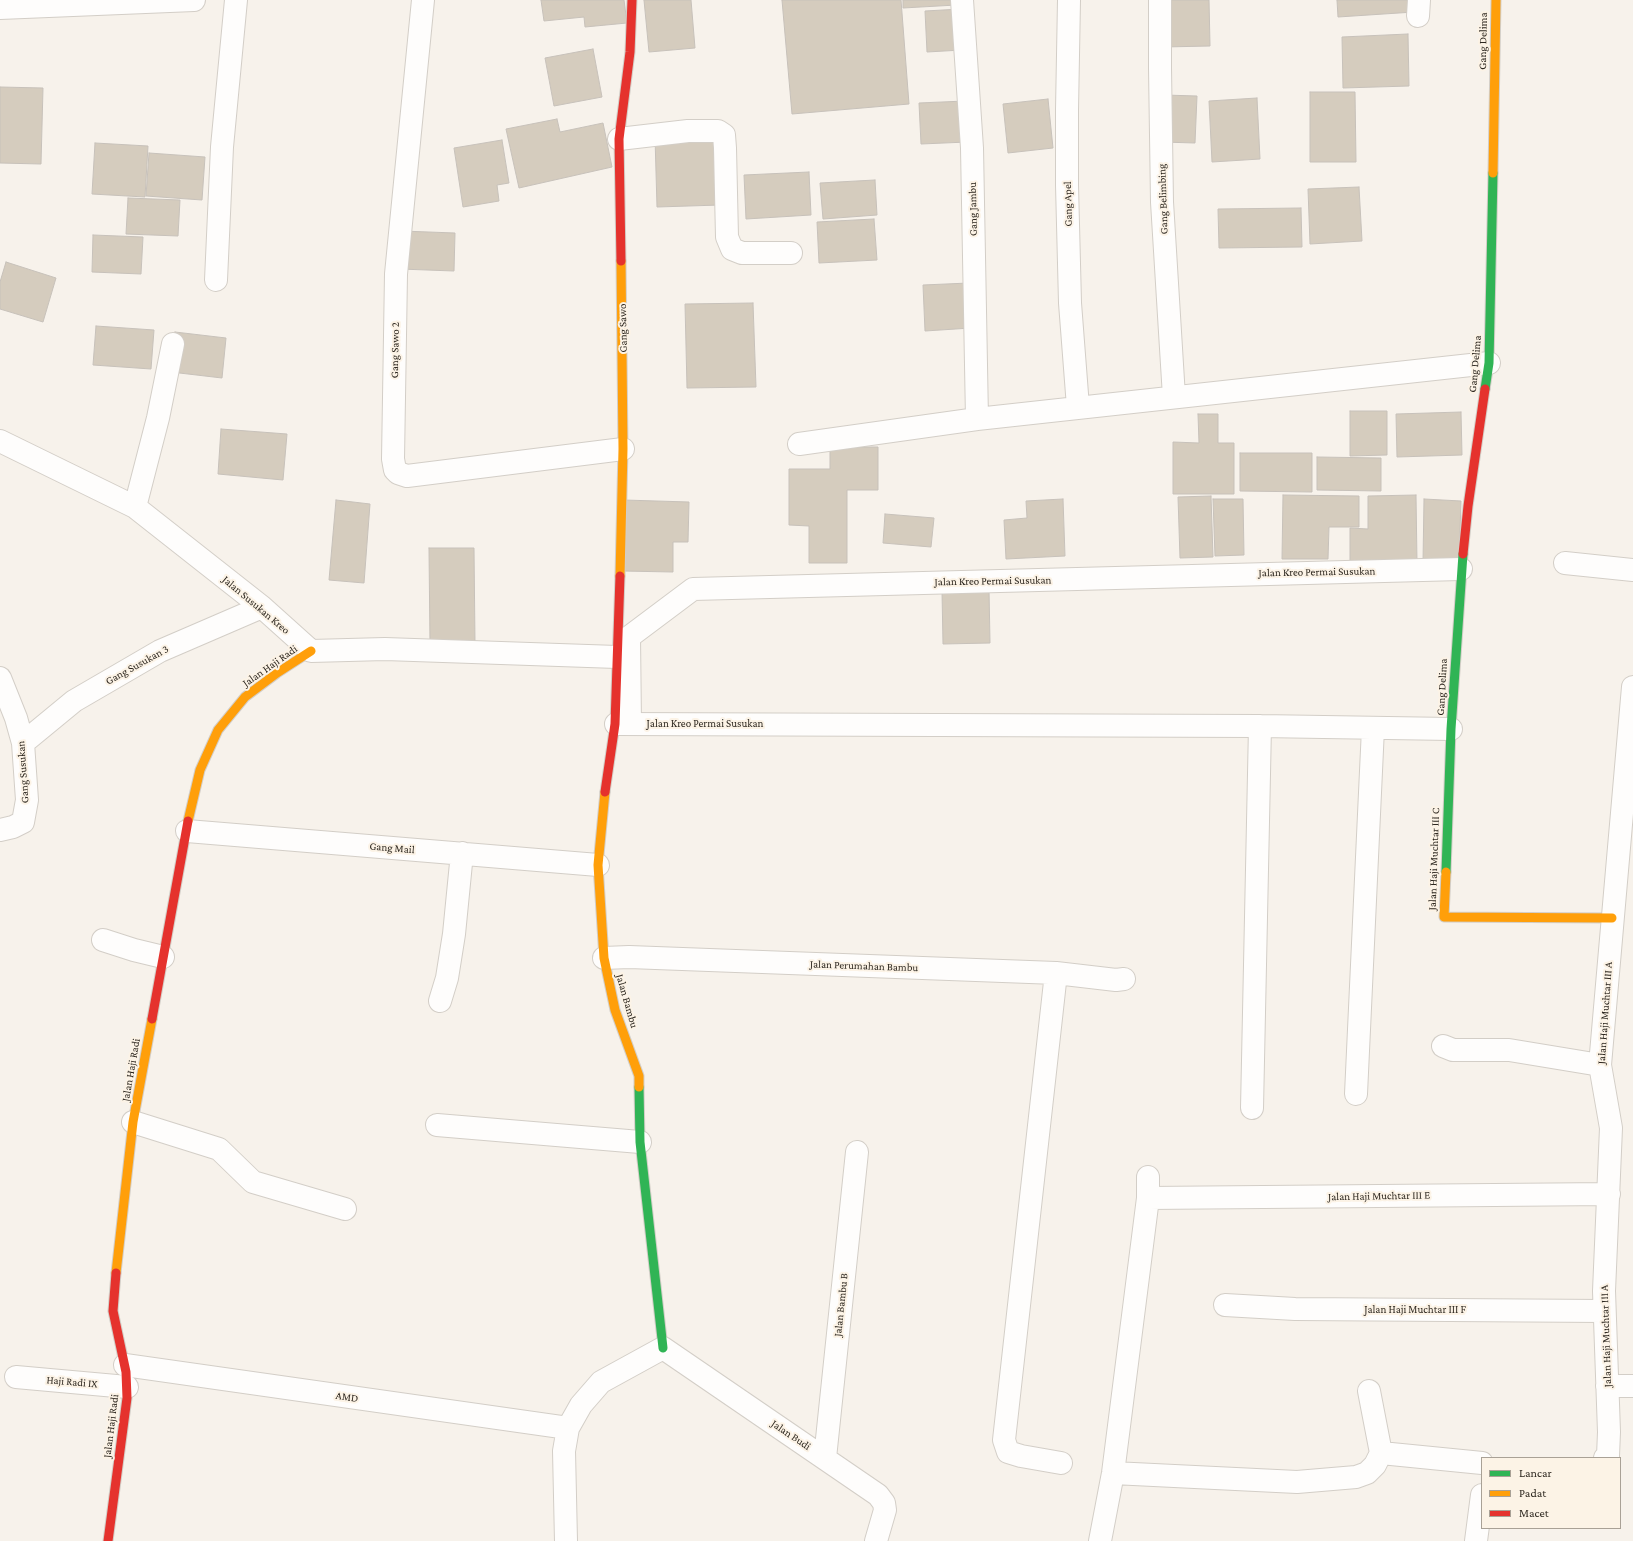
<!DOCTYPE html>
<style>
body{margin:0}
#map{position:relative;width:1633px;height:1541px;overflow:hidden;background:#f7f2eb;font-family:"Crimson Pro",serif}
canvas{display:block}
.legend{position:absolute;left:1481px;top:1457px;width:140px;height:72px;box-sizing:border-box;background:#fcf3e6;border:1px solid #a9a196;margin:0;padding:5px 7px;list-style:none;font-size:12px;color:#2d271f}
.legend li{display:flex;align-items:center;gap:8px;height:20px}
.legend b{width:20px;border:1px solid #a9a196}
</style>
<div id="map">
<canvas width="1633" height="1541"></canvas>
<ul class="legend">
<li><b style="height:5px;background:#30b455"></b>Lancar</li>
<li><b style="height:5px;background:#ff9f0a"></b>Padat</li>
<li><b style="height:5px;background:#e5322d"></b>Macet</li>
</ul>
</div>
<script>
const context = document.querySelector('canvas').getContext('2d');
context.lineJoin = 'round';
function paint(path, color) { context.fillStyle = color; context.fill(path, 'evenodd'); }
const toPath = rows => new Path2D(rows.map(r => 'M' + r).join(''));
function trace(path, color, width, dash) { context.strokeStyle = color; context.lineWidth = width; context.lineCap = dash ? 'butt' : 'round'; context.setLineDash(dash || []); context.stroke(path); }
function write(font, color, halo, rows, align = 'center') {
  context.font = font + ' "Crimson Pro",serif'; context.lineWidth = 4; context.setLineDash([]); context.textBaseline = 'middle'; context.strokeStyle = halo; context.fillStyle = color; for (const [text, x, y, turn = 0] of rows) {
    context.save(); context.translate(x, y); context.rotate((+turn || 0) * Math.PI / 180); context.textAlign = isNaN(turn) ? turn : align; if (halo) context.strokeText(text, 0, 0); context.fillText(text, 0, 0); context.restore();
  }
}
const building = toPath([
 [541,0,624,0,627,23,585,27,584,17,544,21,541,0],
 [644,0,691,0,695,48,649,52,644,0],
 [782,0,901,0,909,104,792,114,782,0],
 [903,0,955,0,956,5,903,8,903,0],
 [1163,0,1209,0,1210,46,1163,47,1163,0],
 [1337,0,1414,0,1414,12,1338,17,1337,0],
 [961,9,962,50,927,52,925,11,961,9],
 [1408,34,1409,86,1343,88,1342,37,1408,34],
 [593,49,602,97,554,106,545,58,593,49],
 [0,87,43,88,41,164,0,163,0,87],
 [1310,92,1355,92,1356,162,1310,162,1310,92],
 [1164,95,1197,96,1195,143,1162,142,1164,95],
 [1257,98,1260,159,1212,162,1209,101,1257,98],
 [1048,99,1053,148,1008,153,1003,104,1048,99],
 [965,101,967,142,921,144,919,103,965,101],
 [557,119,560,132,603,123,612,167,519,188,506,129,557,119],
 [718,135,720,205,657,207,655,137,718,135],
 [502,140,509,183,497,185,499,201,463,207,454,148,502,140],
 [95,143,148,146,145,197,92,194,95,143],
 [149,153,205,157,202,200,146,196,149,153],
 [809,172,811,215,746,219,744,175,809,172],
 [875,180,877,215,823,219,820,183,875,180],
 [1359,187,1362,241,1310,244,1308,189,1359,187],
 [128,198,180,200,178,236,126,234,128,198],
 [1301,208,1302,247,1219,248,1218,209,1301,208],
 [874,219,877,260,819,263,817,222,874,219],
 [402,231,455,233,454,271,400,269,402,231],
 [93,235,143,237,141,274,92,272,93,235],
 [6,262,56,278,43,322,0,309,0,282,6,262],
 [969,283,971,328,925,331,923,285,969,283],
 [753,303,756,387,687,388,685,304,753,303],
 [96,326,154,330,151,369,93,365,96,326],
 [175,332,226,338,222,378,171,372,175,332],
 [1350,411,1387,411,1387,455,1350,456,1350,411],
 [1461,412,1462,455,1397,457,1396,414,1461,412],
 [1198,414,1218,414,1218,443,1234,443,1234,494,1173,494,1173,442,1199,443,1198,414],
 [221,429,287,434,283,480,218,474,221,429],
 [830,447,878,447,878,490,847,490,847,563,809,563,809,526,789,525,789,469,830,469,830,447],
 [1240,453,1312,453,1312,492,1240,491,1240,453],
 [1317,457,1381,458,1381,491,1317,490,1317,457],
 [1283,495,1359,496,1359,527,1329,527,1328,559,1282,559,1283,495],
 [1416,495,1417,563,1350,563,1350,528,1368,529,1368,496,1416,495],
 [1211,496,1213,557,1180,558,1178,497,1211,496],
 [1063,499,1065,556,1006,559,1004,520,1027,518,1026,501,1063,499],
 [1213,499,1243,499,1244,555,1215,556,1213,499],
 [1424,499,1461,501,1459,563,1423,562,1424,499],
 [336,500,370,504,364,583,329,580,336,500],
 [624,500,689,502,688,542,673,542,673,572,622,571,624,500],
 [885,514,934,518,931,547,883,543,885,514],
 [429,548,474,548,475,644,430,644,429,548],
 [989,589,990,643,943,644,942,591,989,589]
]);
paint(building, '#d5ccbe');
trace(building, '#c7c1ba', 1);
const street = toPath([
 [423,0,396,274,393,459,395,470,398,473,407,476,623,449],
 [962,0,972,148,977,419],
 [1069,0,1067,110,1067,185,1070,303,1078,407],
 [1160,0,1160,68,1162,202,1174,397],
 [0,8,194,0],
 [1418,16,1419,0],
 [619,139,688,131,718,131,724,135,725,148,727,237,732,249,742,253,791,253],
 [216,280,222,147,236,0],
 [0,441,135,507,262,607,311,651,385,649,617,657],
 [799,444,977,419,1489,363],
 [135,507,158,418,173,344],
 [1565,563,1633,570],
 [0,678,16,718,23,743,27,800,23,822,13,827,0,830],
 [616,724,1260,726,1451,729],
 [630,724,629,637,693,589,1461,569],
 [23,743,74,701,160,651,262,607],
 [187,831,598,865],
 [103,940,134,950,163,957],
 [604,958,629,957,1056,973,1116,980,1124,979],
 [1056,973,1004,1440,1008,1452,1021,1456,1061,1463],
 [440,1001,447,978,454,934,462,853],
 [1443,1046,1453,1050,1509,1050,1600,1065],
 [1356,1094,1373,728],
 [1252,1108,1260,726],
 [133,1122,219,1149,253,1182,345,1209],
 [437,1125,640,1142],
 [1148,1198,1609,1194],
 [1225,1305,1295,1309,1604,1311],
 [125,1365,568,1428],
 [16,1377,127,1387],
 [1607,1386,1633,1386],
 [1381,1453,1482,1463],
 [825,1458,857,1152],
 [1605,1458,1608,1456,1609,1432,1604,1291,1611,1128,1600,1065,1633,687],
 [1113,1473,1297,1482,1356,1477,1367,1473,1375,1465,1381,1453,1369,1391],
 [566,1541,564,1451,568,1428,581,1405,601,1382,663,1348,878,1495,884,1503,885,1510,876,1541],
 [1100,1541,1113,1473,1148,1198,1148,1177],
 [1476,1541,1482,1495]
]);
const fast = toPath([
 [1485,389,1489,363,1493,173],
 [1446,872,1451,729,1463,554],
 [639,1087,640,1142,663,1348]
]);
const slow = toPath([
 [1493,173,1496,0],
 [620,576,623,449,621,261],
 [605,792,598,865,604,958,615,1010,639,1076,639,1087],
 [188,821,200,770,218,730,245,697,277,673,311,651],
 [1446,872,1444,917,1612,918],
 [116,1273,133,1122,152,1019]
]);
const jam = toPath([
 [621,261,619,139,630,52,632,0],
 [1463,554,1468,506,1485,389],
 [605,792,615,724,620,576],
 [152,1019,188,821],
 [108,1541,127,1398,126,1372,113,1311,116,1273]
]);
trace(street, '#d3cec7', 24);
trace(fast, '#d3cec7', 11);
trace(slow, '#d3cec7', 11);
trace(jam, '#d3cec7', 11);
trace(street, '#fefdfc', 22);
trace(fast, '#30b455', 9);
trace(slow, '#ff9f0a', 9);
trace(jam, '#e5322d', 9);
write('11px', '#2d271f', '#fcf3e6', [
 ["Gang Delima",1483,41,-89],
 ["Gang Belimbing",1163,199,-92],
 ["Gang Apel",1068,204,-91],
 ["Gang Jambu",973,209,-91],
 ["Gang Sawo",623,328,-91],
 ["Gang Sawo 2",395,350,-89],
 ["Gang Delima",1475,364,-85],
 ["Jalan Kreo Permai Susukan",1317,572,-1],
 ["Jalan Kreo Permai Susukan",993,581,-1],
 ["Jalan Susukan Kreo",256,605,40],
 ["Gang Susukan 3",137,665,-29],
 ["Jalan Haji Radi",270,666,-35],
 ["Gang Delima",1442,687,-87],
 ["Jalan Kreo Permai Susukan",705,724],
 ["Gang Susukan",23,772,-94],
 ["Gang Mail",392,848,5],
 ["Jalan Haji Muchtar III C",1434,859,-88],
 ["Jalan Perumahan Bambu",864,966,2],
 ["Jalan Bambu",627,1001,74],
 ["Jalan Haji Muchtar III A",1605,1013,-86],
 ["Jalan Haji Radi",131,1070,-80],
 ["Jalan Haji Muchtar III E",1379,1196,-1],
 ["Jalan Bambu B",841,1305,-84],
 ["Jalan Haji Muchtar III F",1415,1310],
 ["Jalan Haji Muchtar III A",1606,1336,-92],
 ["Haji Radi IX",72,1382,5],
 ["AMD",347,1397,8],
 ["Jalan Haji Radi",111,1426,-83],
 ["Jalan Budi",791,1435,34]
]);
</script>
